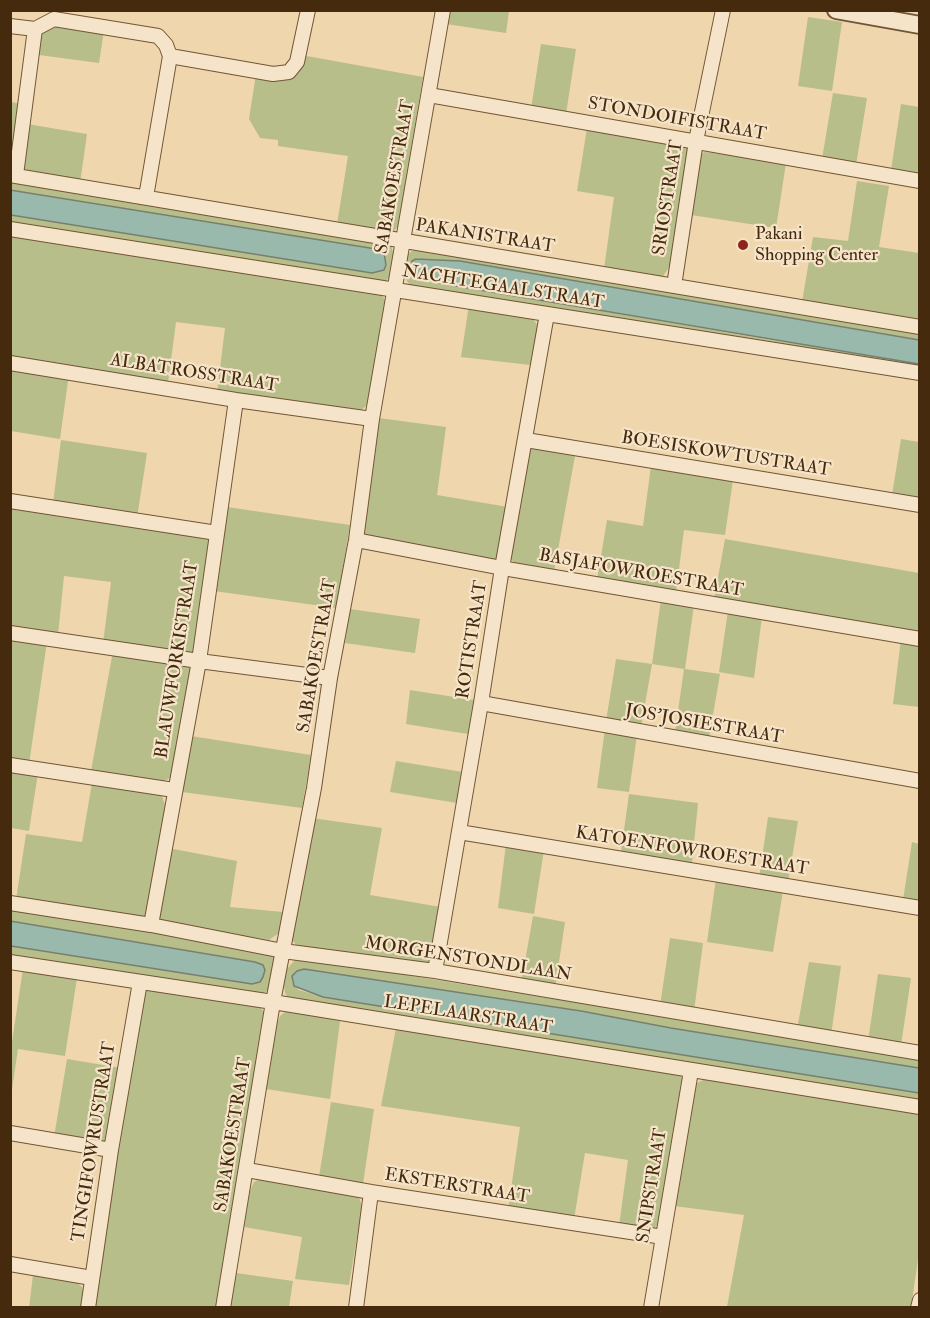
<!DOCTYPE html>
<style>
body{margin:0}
#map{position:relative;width:930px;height:1318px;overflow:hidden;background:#efd6ac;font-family:"IM FELL Double Pica",serif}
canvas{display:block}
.frame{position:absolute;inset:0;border:12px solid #452a0e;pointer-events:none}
</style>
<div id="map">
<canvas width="930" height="1318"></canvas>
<div class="frame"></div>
</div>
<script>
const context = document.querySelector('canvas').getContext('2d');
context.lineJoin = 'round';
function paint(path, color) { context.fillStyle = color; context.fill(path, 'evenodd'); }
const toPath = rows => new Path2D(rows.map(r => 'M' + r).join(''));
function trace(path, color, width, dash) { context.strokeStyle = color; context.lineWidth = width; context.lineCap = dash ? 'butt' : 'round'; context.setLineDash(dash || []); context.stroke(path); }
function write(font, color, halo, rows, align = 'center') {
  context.font = font + ' "IM FELL Double Pica",serif'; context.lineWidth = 4.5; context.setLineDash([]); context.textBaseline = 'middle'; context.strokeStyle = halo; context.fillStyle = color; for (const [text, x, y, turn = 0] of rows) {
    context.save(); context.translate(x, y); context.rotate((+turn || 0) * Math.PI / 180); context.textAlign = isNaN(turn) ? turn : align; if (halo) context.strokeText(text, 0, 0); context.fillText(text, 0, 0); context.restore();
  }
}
paint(toPath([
 [448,11,509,11,506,33,446,24],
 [808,17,842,22,832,91,798,86],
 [55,22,104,30,99,63,39,55,41,34],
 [541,44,576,49,566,114,531,109],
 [301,55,423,77,398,226,394,231,388,233,337,224,348,156,278,146,278,140,260,138,249,119,256,74,270,77],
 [833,93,867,98,856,165,822,159],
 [10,102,23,104,13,162,11,165],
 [901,104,919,107,919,175,891,170],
 [27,124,87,134,80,183,26,173,23,168],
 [587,128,686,145,689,149,690,155,671,262,668,269,663,276,656,278,604,269,614,197,577,191],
 [705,152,786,163,776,228,691,215,699,154],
 [11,179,386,242,391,245,394,256,391,271,389,278,384,282,11,226,10,215,372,273,384,270,386,265,376,249,11,190],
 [857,181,889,186,879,247,919,253,919,319,802,302,813,237,848,241],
 [10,233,381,294,385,300,385,308,369,401,365,407,359,412,217,393,225,328,176,322,168,383,11,358],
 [420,249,919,331,919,340,460,261,424,259,411,270,413,275,444,284,770,340,867,354,919,364,919,369,415,287,410,285,404,277,407,255,412,251],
 [469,305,531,316,538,326,530,365,461,357],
 [10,365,69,374,60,439,11,431],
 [379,418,446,427,437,495,508,507,497,559,491,561,363,535,360,523],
 [901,439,919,442,919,499,892,495],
 [61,440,147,453,137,518,53,503],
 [540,448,575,456,554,572,521,567,510,559,527,453,532,449],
 [651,466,733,480,725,535,684,530,676,592,597,580,607,520,643,526],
 [10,507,206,536,210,541,194,651,189,654,103,643,111,582,64,576,58,635,11,628],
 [227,507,350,525,336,608,214,591],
 [725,539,919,573,919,634,714,599],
 [661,599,694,605,685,669,720,674,709,738,675,732,684,669,652,664,641,727,606,721,616,659,652,664],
 [350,609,420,619,415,653,345,643],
 [728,611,762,617,754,678,719,672],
 [10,636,47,642,29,764,11,760],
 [901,639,919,642,919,707,893,704],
 [113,651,189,665,192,671,172,777,164,781,158,783,91,771],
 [410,690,480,701,474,735,406,724],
 [605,729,637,735,629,792,597,788],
 [191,736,311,755,302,808,182,792],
 [396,761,463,772,457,803,390,792],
 [10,769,38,773,29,831,11,828],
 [92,783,157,793,162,796,165,805,148,914,140,920,16,900,26,834,82,842],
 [629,794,698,803,692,863,621,852],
 [768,817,798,821,788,883,759,878],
 [312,818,382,828,370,895,441,907,431,963,426,967,299,948,292,940],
 [912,842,919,844,919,903,903,900],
 [506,844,544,850,534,914,498,908],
 [168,848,237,861,230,907,283,912,279,933,269,940,163,923,158,916],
 [716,879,783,891,773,952,707,942],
 [10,908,212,940,270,953,275,957,275,964,269,989,263,994,11,957,11,946,252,984,255,962,11,921],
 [533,916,565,922,555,989,521,984],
 [670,938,703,943,694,1011,660,1006],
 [307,959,919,1058,919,1068,671,1028,581,1011,305,969,297,971,292,981,294,986,299,990,323,997,919,1093,919,1103,289,999,285,993,284,986,286,970,295,960],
 [809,962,841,966,831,1035,797,1030],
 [23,969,77,978,65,1056,18,1049,11,1096,11,1048],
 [878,974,911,978,901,1045,868,1041],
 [155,989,257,1004,264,1012,264,1022,217,1307,92,1308,140,1000,145,991],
 [293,1011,340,1021,330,1099,266,1089,277,1024,280,1016,285,1012],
 [396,1028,674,1072,681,1076,684,1083,664,1204,658,1224,652,1231,619,1226,628,1160,585,1153,574,1219,508,1210,520,1127,381,1106],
 [67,1059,121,1068,109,1138,104,1143,54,1137],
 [705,1079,919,1111,919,1253,911,1307,727,1307,744,1215,674,1206,693,1090,697,1083],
 [331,1102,374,1109,363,1184,319,1177],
 [262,1178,352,1192,359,1197,362,1207,349,1285,295,1279,302,1237,244,1227,250,1191,254,1182],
 [236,1273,293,1281,289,1307,231,1307],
 [33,1275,73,1280,82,1287,84,1295,82,1307,29,1308]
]), '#b8be8a');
const water = toPath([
 [10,190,376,249,384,253,386,265,384,270,372,273,11,215,10,190],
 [416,259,460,261,919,340,919,364,444,284,413,275,411,270,412,261,416,259],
 [10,921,255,962,263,965,265,970,263,977,260,982,252,984,11,946,10,921],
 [304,969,581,1011,671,1028,919,1068,919,1093,323,997,294,986,292,976,297,971,304,969]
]);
paint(water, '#9ab9ad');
trace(water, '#78806d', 1.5);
const minor = toPath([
 [10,26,35,29],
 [35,29,54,19,158,36,166,45,170,56,146,197],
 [170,56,273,74,289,72,297,62,308,10],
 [429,95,920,181],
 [10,175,920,327],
 [16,175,35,29],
 [10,229,920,373],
 [674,286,696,141,723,10],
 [10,363,236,400,372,419],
 [526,440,920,505],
 [10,501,217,533],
 [356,540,502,568,920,639],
 [10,633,199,661,330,678],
 [481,703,920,781],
 [10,765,174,790],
 [459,832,920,908],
 [10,903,151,925,283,951,435,971,920,1053],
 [151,925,199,661,236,400],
 [10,962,273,1002,920,1107],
 [435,971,481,703,502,568,547,314],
 [10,1133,111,1150],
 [247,1170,371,1192,663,1237],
 [10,1264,92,1278],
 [88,1308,111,1150,140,982],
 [223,1308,273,1002,314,788,330,678,356,540,372,419,443,10],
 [356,1308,371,1192],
 [651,1308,691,1071],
 [918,1308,920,1300]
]);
const tertiary = toPath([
 [836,10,920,25]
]);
trace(minor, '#705536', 16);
trace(tertiary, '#705536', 20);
trace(minor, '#f5e4c9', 14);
trace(tertiary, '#f5e4c9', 16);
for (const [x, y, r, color] of [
 [743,245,6,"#8f2418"]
]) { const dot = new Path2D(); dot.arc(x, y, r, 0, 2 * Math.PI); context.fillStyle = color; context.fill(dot); trace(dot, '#f5e4c9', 2); }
write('18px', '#452a0e', '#f5e4c9', [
 ["STONDOIFISTRAAT",677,120,10],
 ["SABAKOESTRAAT",396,177,-80],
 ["SRIOSTRAAT",669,198,-81],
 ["PAKANISTRAAT",485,237,9],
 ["NACHTEGAALSTRAAT",503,288,9],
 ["ALBATROSSTRAAT",194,374,9],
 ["BOESISKOWTUSTRAAT",726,455,9],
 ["BASJAFOWROESTRAAT",641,574,10],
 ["ROTISTRAAT",473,640,-81],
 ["SABAKOESTRAAT",318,656,-80],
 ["BLAUWFORKISTRAAT",178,660,-81],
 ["JOS'JOSIESTRAAT",704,725,10],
 ["KATOENFOWROESTRAAT",692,852,9],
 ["MORGENSTONDLAAN",468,960,9],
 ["LEPELAARSTRAAT",468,1016,9],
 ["SABAKOESTRAAT",234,1135,-81],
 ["TINGIFOWRUSTRAAT",95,1142,-81],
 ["SNIPSTRAAT",653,1186,-81],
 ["EKSTERSTRAAT",457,1187,9]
]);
write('18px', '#452a0e', '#f5e4c9', [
 ["Pakani",755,235],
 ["Shopping Center",755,256]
], 'left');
</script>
